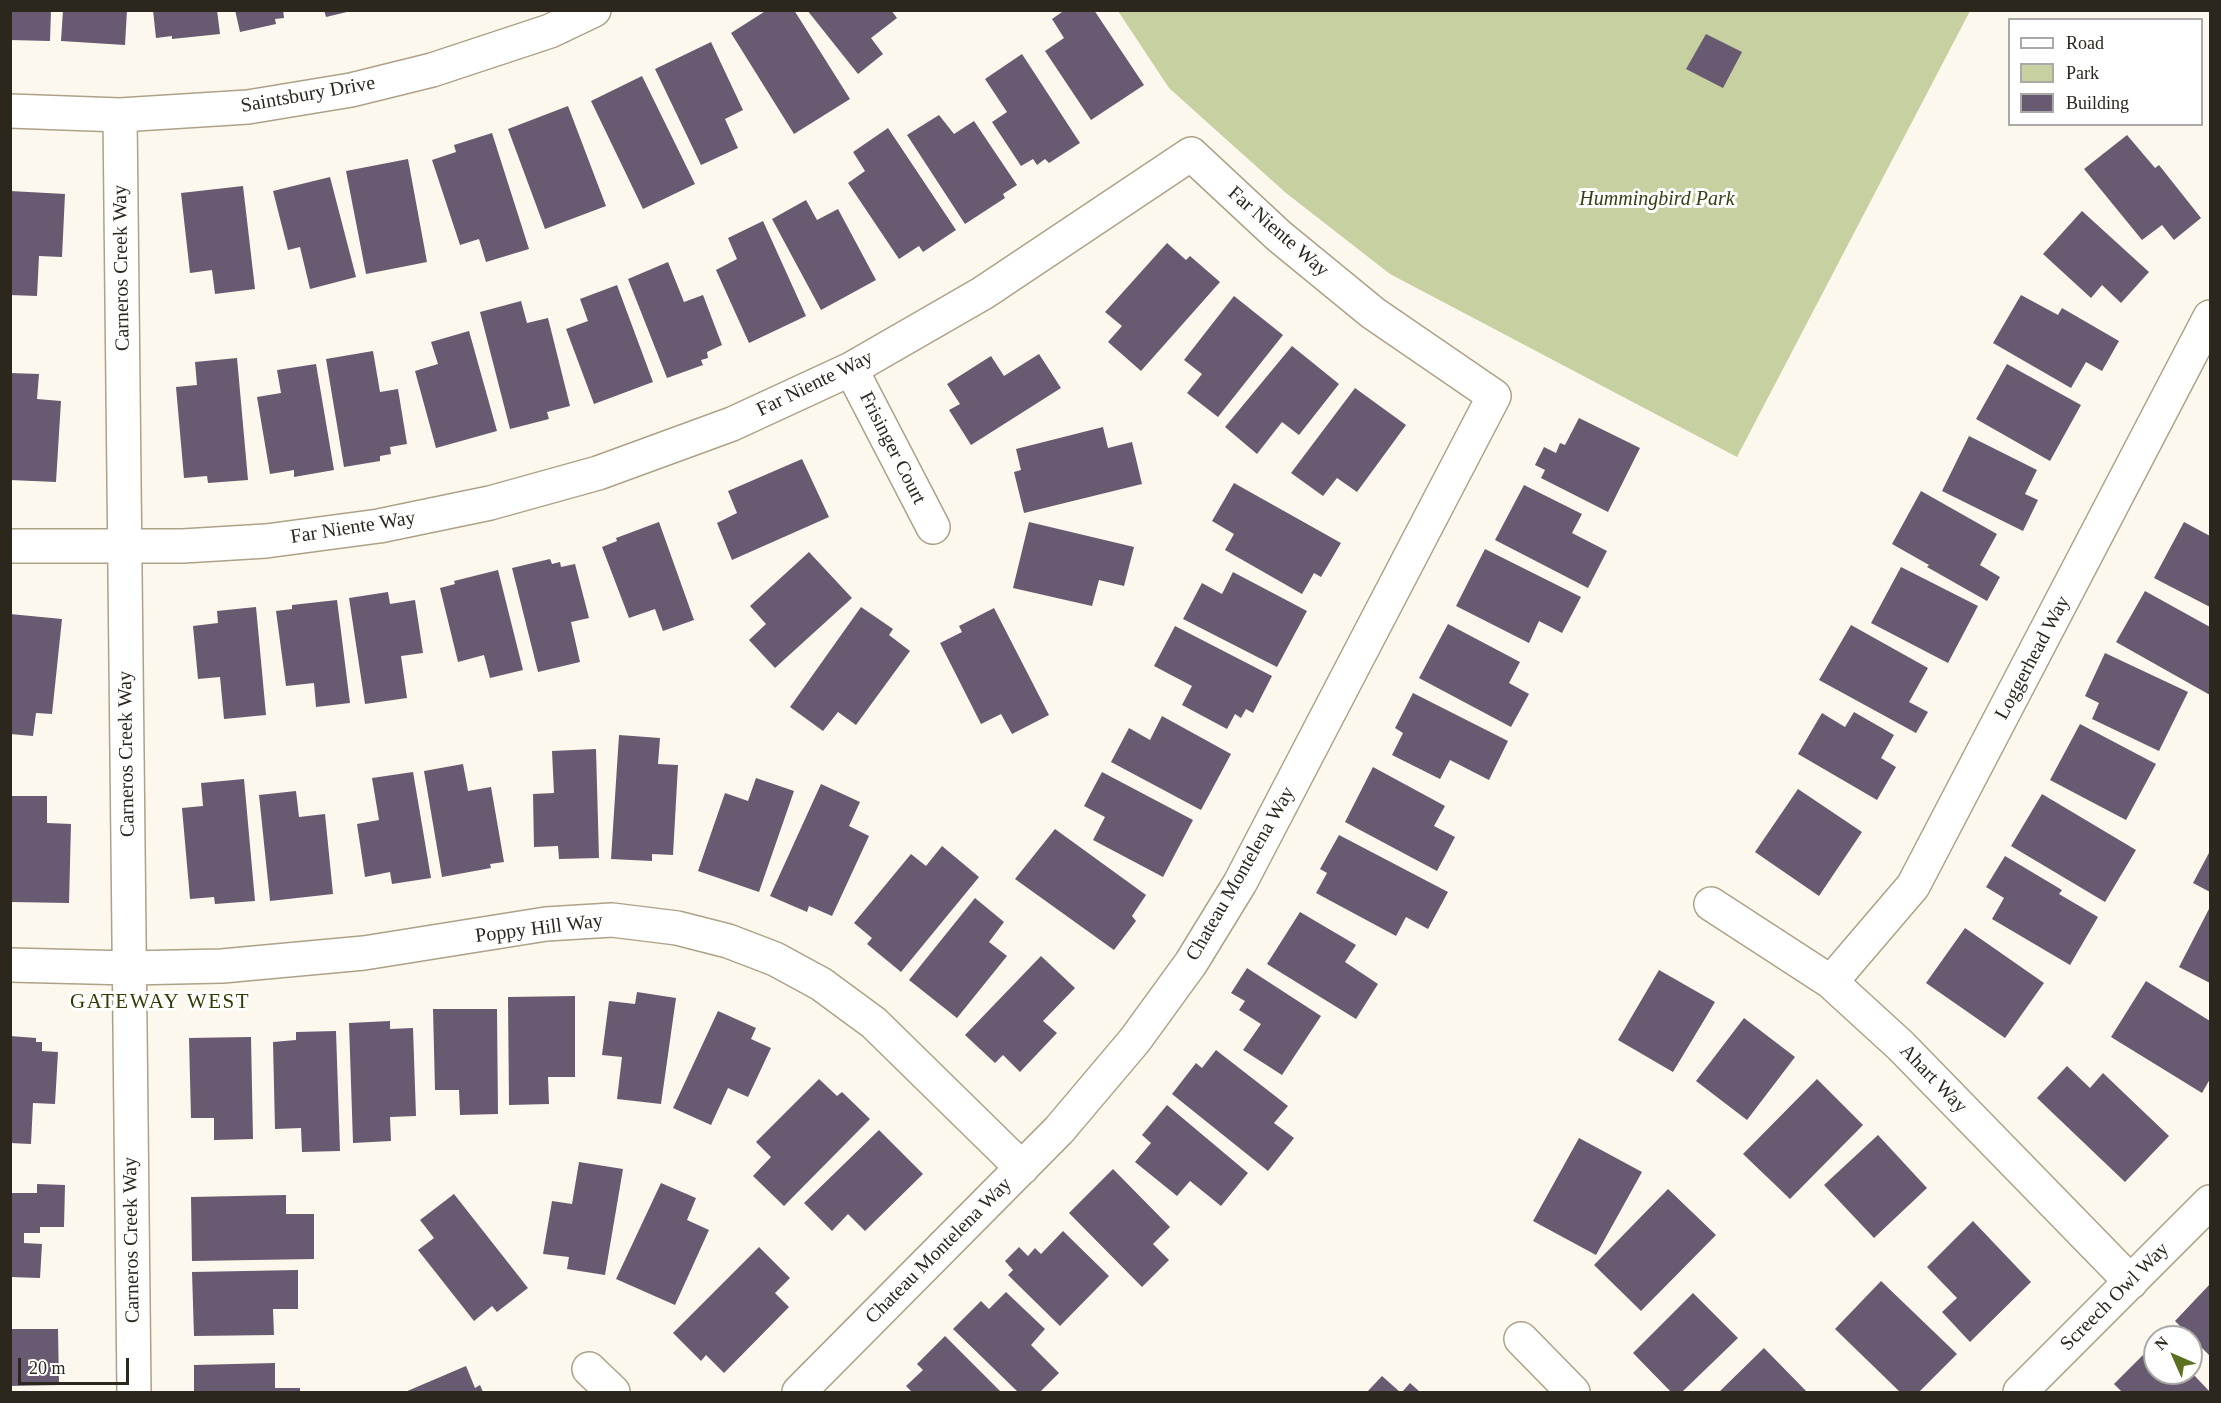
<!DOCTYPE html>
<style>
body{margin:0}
#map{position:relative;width:2221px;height:1403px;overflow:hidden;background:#fdf8ed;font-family:"Times New Roman",serif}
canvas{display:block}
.frame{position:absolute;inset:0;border:12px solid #2c271d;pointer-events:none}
.legend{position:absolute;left:2008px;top:18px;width:195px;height:108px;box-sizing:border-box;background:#fff;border:2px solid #aba9a5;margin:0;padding:8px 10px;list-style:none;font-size:18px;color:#2c271d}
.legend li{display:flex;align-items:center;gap:12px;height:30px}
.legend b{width:30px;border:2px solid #aba9a5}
.north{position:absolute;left:2143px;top:1325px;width:60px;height:60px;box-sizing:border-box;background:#fff;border:2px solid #aba9a5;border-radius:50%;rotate:315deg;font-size:16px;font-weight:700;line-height:24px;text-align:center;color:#2c271d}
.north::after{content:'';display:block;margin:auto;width:21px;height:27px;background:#5b7020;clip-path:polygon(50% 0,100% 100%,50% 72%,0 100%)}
.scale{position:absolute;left:18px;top:1358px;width:111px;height:27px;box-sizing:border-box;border:3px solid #2c271d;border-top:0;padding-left:8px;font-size:18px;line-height:21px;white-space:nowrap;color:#2c271d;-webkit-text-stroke:4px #fff;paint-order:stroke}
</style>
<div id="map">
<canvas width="2221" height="1403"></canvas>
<div class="frame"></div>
<ul class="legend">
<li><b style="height:8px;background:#fff"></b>Road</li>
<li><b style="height:16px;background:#c6d0a1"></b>Park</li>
<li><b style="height:16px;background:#685a70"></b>Building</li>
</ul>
<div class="north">N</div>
<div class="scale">20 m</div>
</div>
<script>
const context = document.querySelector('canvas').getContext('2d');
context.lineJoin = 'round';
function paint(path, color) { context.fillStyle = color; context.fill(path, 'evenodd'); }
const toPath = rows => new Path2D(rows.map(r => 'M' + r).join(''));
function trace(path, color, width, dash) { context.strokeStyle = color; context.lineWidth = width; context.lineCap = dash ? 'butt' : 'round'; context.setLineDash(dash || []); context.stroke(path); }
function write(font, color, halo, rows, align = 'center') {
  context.font = font + ' "Times New Roman",serif'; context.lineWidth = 6; context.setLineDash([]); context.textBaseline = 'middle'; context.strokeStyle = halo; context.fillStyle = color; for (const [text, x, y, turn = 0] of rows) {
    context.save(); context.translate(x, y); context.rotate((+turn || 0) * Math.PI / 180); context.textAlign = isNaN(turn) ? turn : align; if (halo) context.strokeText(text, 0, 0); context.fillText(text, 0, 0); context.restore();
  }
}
paint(toPath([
 [1118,11,1970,11,1737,457,1390,274,1286,193,1169,88]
]), '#c6d0a1');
paint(toPath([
 [10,10,51,10,50,41,10,40],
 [63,10,127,10,125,45,61,41],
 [153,10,217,10,220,34,172,39,172,36,156,38],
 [235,10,283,10,284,18,275,19,276,24,240,32],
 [324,10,351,10,351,11,326,17],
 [767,10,794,10,850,99,794,134,731,33],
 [807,10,891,10,897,18,871,38,883,54,858,74],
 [1065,10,1094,10,1144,85,1091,120,1045,51,1064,38,1052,19],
 [1706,34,1742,52,1723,88,1686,69],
 [711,42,743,110,725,119,738,148,701,165,655,69],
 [1022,54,1080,143,1049,163,1045,159,1037,165,1033,159,1021,166,992,122,1007,112,985,79],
 [642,76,695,184,643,209,591,101],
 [568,106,606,206,545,229,508,129],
 [939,115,954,134,974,121,1017,185,1003,194,1005,198,965,224,907,135],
 [888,128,956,230,923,252,919,246,899,259,848,183,865,171,853,152],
 [492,133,529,249,486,262,479,239,460,245,432,160,456,152,454,145],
 [2127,135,2155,168,2159,165,2201,218,2174,240,2162,225,2142,240,2084,169],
 [408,159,427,262,366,274,346,171],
 [330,177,356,277,310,289,300,247,288,250,273,191],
 [243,186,255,289,215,294,212,270,190,273,181,193],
 [10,191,65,194,62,257,39,256,37,296,10,295],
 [806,200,817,220,838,209,876,280,821,310,772,219],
 [2082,211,2149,272,2121,303,2102,285,2091,298,2043,254],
 [763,221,806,316,749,343,716,270,737,259,728,238],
 [1167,243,1186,260,1190,256,1220,282,1141,371,1108,342,1122,326,1105,312],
 [668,262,684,302,703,295,722,345,707,352,708,358,701,360,703,365,667,378,628,279],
 [617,285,653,382,594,404,566,329,588,321,580,299],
 [2021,295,2058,315,2062,308,2119,341,2102,371,2086,362,2071,388,1993,343],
 [1234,296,1283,335,1218,417,1187,393,1202,374,1184,360],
 [521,301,527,323,548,318,570,406,547,412,549,419,510,429,480,312],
 [469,331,497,431,436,448,415,371,438,364,431,342],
 [1292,346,1339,384,1299,435,1282,422,1257,454,1225,427],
 [373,351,380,392,398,389,407,444,390,447,391,454,380,456,380,461,344,467,326,359],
 [1039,354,1061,388,971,445,949,410,960,404,947,384,991,356,1004,376],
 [237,358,248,480,208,483,207,476,184,478,176,387,197,385,195,362],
 [316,364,334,470,294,477,294,470,270,474,257,397,281,393,277,370],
 [2007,364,2081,405,2050,461,1976,419],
 [10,373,39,374,37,399,61,401,56,482,10,480],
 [1355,388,1406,425,1357,492,1337,478,1323,496,1291,473],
 [1579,418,1640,448,1608,512,1541,478,1545,470,1535,465,1544,447,1556,453,1560,443,1565,445],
 [1103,427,1108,448,1132,442,1142,484,1024,513,1014,472,1021,470,1016,449],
 [1969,436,2037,470,2025,494,2038,500,2023,531,1942,491],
 [802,459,829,517,732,560,717,523,737,513,728,491],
 [1234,483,1341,543,1321,577,1314,573,1302,594,1225,550,1234,534,1212,521],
 [1524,485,1582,514,1572,533,1607,551,1588,588,1495,540],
 [1921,491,1997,534,1980,565,2000,577,1987,601,1927,567,1929,565,1892,544],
 [659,522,694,620,663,631,655,609,629,618,602,547,617,541,616,538],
 [1029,522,1134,547,1124,586,1099,580,1092,606,1013,588],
 [2184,522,2210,536,2210,607,2154,578],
 [1485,549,1581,597,1562,633,1539,621,1529,643,1456,606],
 [809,552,852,598,775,668,749,640,766,624,750,606],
 [550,559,552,564,560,562,561,567,575,564,589,618,571,622,580,662,538,672,512,568],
 [1901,567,1978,606,1948,663,1871,623],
 [498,570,523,670,490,678,484,655,458,662,440,588,455,584,454,581],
 [1233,572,1307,611,1277,667,1183,619,1202,583,1222,594],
 [2145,591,2210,627,2210,695,2116,642],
 [388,592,390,604,415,600,423,653,401,656,407,698,365,704,349,598],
 [337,600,350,703,316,707,314,683,286,686,276,611,292,609,292,605],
 [256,607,266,715,224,719,220,677,198,679,193,626,218,623,217,611],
 [861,607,893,629,889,635,910,651,856,725,838,712,823,731,790,707],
 [994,608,1049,715,1012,734,1001,714,981,724,940,643,962,632,959,626],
 [10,614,62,619,52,714,36,713,33,736,10,734],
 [1448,624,1520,662,1509,683,1529,694,1511,727,1419,678],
 [1851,625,1928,668,1909,702,1928,712,1916,733,1819,680],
 [1175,626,1272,676,1253,713,1246,709,1241,718,1235,714,1227,729,1182,705,1192,686,1154,666],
 [2105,653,2188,692,2159,751,2092,719,2099,703,2085,696],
 [1413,693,1508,741,1489,780,1450,760,1440,779,1392,755,1403,733,1395,728],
 [1854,712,1894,735,1881,758,1896,767,1877,800,1798,754,1822,713,1845,727],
 [1162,716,1231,754,1201,810,1111,762,1129,728,1150,740],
 [2080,724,2156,764,2126,820,2050,780],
 [619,735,660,738,658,764,678,765,673,855,652,854,652,861,611,859],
 [596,749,599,858,559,859,558,846,534,847,533,794,554,793,552,751],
 [463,764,468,791,491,787,504,862,490,864,491,868,442,877,424,771],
 [1373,767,1445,806,1434,826,1455,837,1437,871,1345,822],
 [413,772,431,878,392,884,390,872,365,877,357,824,379,820,372,778],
 [1102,772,1193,820,1163,877,1093,840,1105,817,1084,806],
 [756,778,794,791,759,892,698,871,725,793,748,801],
 [244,779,255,901,215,904,214,897,190,899,182,808,203,806,201,783],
 [821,784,860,802,849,826,869,836,832,916,809,906,807,912,770,896],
 [1798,789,1862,832,1819,896,1755,852],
 [296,791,299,817,325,814,333,894,270,901,259,795],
 [2042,794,2136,850,2105,902,2011,846],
 [10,796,47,796,47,823,71,824,69,903,10,902],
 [1055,829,1146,895,1132,916,1136,921,1114,950,1015,879],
 [1339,835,1448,892,1428,929,1406,917,1396,936,1316,893,1327,873,1320,869],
 [942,846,979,877,901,972,867,944,872,938,854,923,911,854,926,866],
 [2210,851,2210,892,2193,883],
 [2005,856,2062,890,2059,894,2098,917,2070,965,1992,919,2004,898,1986,887],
 [975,898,1004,922,989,942,1007,956,957,1018,909,980],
 [2209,909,2210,910,2210,983,2179,967],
 [1300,912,1356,945,1345,962,1378,984,1356,1019,1267,964],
 [1965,928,2044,983,2005,1038,1926,983],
 [1041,956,1075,988,1043,1021,1057,1033,1020,1072,1003,1055,995,1063,965,1035],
 [1247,968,1321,1016,1282,1075,1243,1050,1261,1024,1239,1010,1245,1001,1231,993],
 [1659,970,1715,1002,1673,1072,1618,1040],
 [2146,981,2210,1021,2210,1079,2202,1093,2111,1037],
 [637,992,676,998,661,1104,617,1099,622,1057,602,1055,609,1001,635,1004],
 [575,996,575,1077,548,1077,549,1104,509,1105,508,997],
 [433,1009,497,1009,498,1114,460,1115,459,1090,435,1090],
 [718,1011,756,1028,751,1039,771,1048,748,1097,728,1088,711,1125,673,1108],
 [1744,1018,1795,1057,1747,1120,1696,1081],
 [390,1021,390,1029,413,1028,416,1116,390,1117,391,1141,353,1143,349,1023],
 [336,1031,340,1151,302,1152,301,1128,275,1129,273,1042,296,1040,296,1032],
 [10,1036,36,1038,36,1042,42,1042,42,1051,58,1052,55,1104,33,1103,31,1144,10,1143],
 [251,1037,253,1139,214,1140,214,1118,191,1118,189,1038],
 [1216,1050,1288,1106,1274,1123,1294,1138,1268,1171,1172,1094,1196,1063,1202,1068],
 [2067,1066,2090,1088,2103,1073,2169,1136,2125,1182,2037,1098],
 [819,1079,837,1096,842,1092,870,1119,784,1206,753,1176,771,1157,756,1142],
 [1817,1079,1863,1125,1790,1199,1743,1154],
 [1167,1105,1248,1173,1221,1206,1190,1181,1177,1196,1135,1162,1151,1143,1142,1135],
 [879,1130,923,1174,865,1231,848,1214,832,1231,804,1203],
 [1878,1135,1927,1188,1874,1238,1824,1185],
 [1579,1138,1642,1172,1596,1255,1533,1221],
 [579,1162,623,1169,605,1275,567,1269,569,1257,543,1254,552,1201,572,1204],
 [1113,1169,1170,1227,1153,1244,1169,1260,1142,1287,1069,1213],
 [661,1183,696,1198,687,1220,709,1230,675,1305,616,1279],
 [37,1184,65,1185,64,1227,40,1227,40,1233,24,1233,24,1243,42,1244,40,1278,10,1277,10,1193,37,1193],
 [1668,1189,1716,1235,1641,1311,1594,1265],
 [454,1194,528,1288,497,1312,492,1306,474,1321,418,1250,434,1238,420,1220],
 [286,1195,286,1214,314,1214,314,1259,192,1261,191,1197],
 [1973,1221,2031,1282,1970,1342,1942,1312,1957,1298,1927,1267],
 [1063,1231,1109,1276,1060,1326,1008,1275,1013,1270,1005,1261,1019,1247,1028,1256,1035,1248,1041,1254],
 [759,1247,790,1278,775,1293,789,1307,724,1373,706,1355,701,1361,673,1333],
 [298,1270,298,1309,273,1309,274,1335,194,1336,192,1272],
 [1881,1281,1957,1354,1919,1392,1900,1392,1835,1329],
 [2210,1284,2210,1356,2175,1321],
 [1006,1292,1045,1329,1031,1345,1059,1373,1040,1392,1018,1392,953,1329,981,1301,989,1309],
 [1693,1293,1738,1338,1682,1392,1671,1392,1633,1353],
 [10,1329,58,1329,59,1385,10,1386],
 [945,1336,1001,1392,912,1392,906,1386,923,1370,917,1364],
 [2155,1343,2155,1373,2192,1373,2210,1392,2122,1392,2114,1384],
 [1764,1348,1807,1392,1719,1392],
 [275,1363,275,1388,300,1388,300,1392,194,1392,194,1365],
 [466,1366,475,1388,480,1385,483,1392,405,1392],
 [1382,1376,1400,1392,1367,1392],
 [1410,1383,1420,1392,1402,1392]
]), '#685a70');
const street = toPath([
 [10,111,120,115,248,107,351,90,432,70,550,31,594,10],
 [120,115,134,1392],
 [851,369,933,527],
 [10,546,183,546,266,541,379,526,490,503,598,473,732,424,851,369,983,293,1191,154,1279,236,1373,313,1494,396,1240,883,1191,963,1135,1040,1059,1130,799,1392],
 [1711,904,1831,982,1901,1046,2131,1282],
 [10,965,130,968,222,966,364,953,546,924,612,920,677,928,728,941,775,959,821,984,874,1023,1022,1168],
 [1831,982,1913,886,2210,317],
 [1521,1339,1573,1392],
 [589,1369,613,1392],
 [2020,1392,2210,1202]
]);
trace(street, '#ada187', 36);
trace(street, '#fff', 33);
write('20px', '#2c271d', '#fff', [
 ["Saintsbury Drive",308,95,-10],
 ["Far Niente Way",1278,232,41],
 ["Carneros Creek Way",122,268,-91],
 ["Far Niente Way",815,384,-26],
 ["Frisinger Court",892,448,63],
 ["Far Niente Way",353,528,-9],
 ["Loggerhead Way",2033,658,-62],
 ["Carneros Creek Way",127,754,-91],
 ["Chateau Montelena Way",1241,874,-60],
 ["Poppy Hill Way",539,929,-7],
 ["Ahart Way",1933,1079,46],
 ["Carneros Creek Way",132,1240,-91],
 ["Chateau Montelena Way",939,1251,-45],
 ["Screech Owl Way",2115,1297,-45]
]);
write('italic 20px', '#373e12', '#fff', [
 ["Hummingbird Park",1657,200]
]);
context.letterSpacing = '1.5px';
write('21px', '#303e03', '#fff', [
 ["GATEWAY WEST",160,1002]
]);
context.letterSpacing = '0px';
</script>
